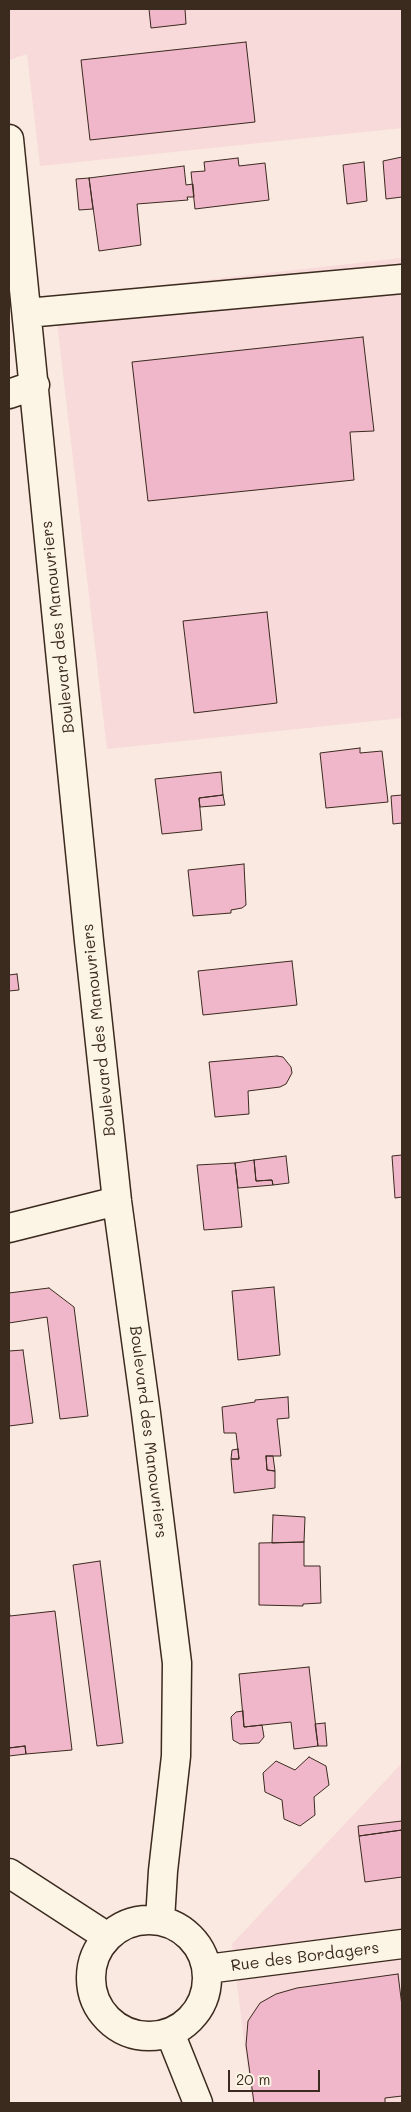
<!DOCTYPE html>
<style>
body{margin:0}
#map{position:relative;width:411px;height:2112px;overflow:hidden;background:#fae9e0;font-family:Mali,sans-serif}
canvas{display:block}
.frame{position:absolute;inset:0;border:10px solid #3b2a1e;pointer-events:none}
.scale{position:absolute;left:228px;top:2070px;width:92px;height:22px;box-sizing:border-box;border:2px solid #3b2a1e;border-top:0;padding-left:6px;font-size:15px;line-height:18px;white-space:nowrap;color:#3b2a1e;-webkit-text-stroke:4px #fcf5e5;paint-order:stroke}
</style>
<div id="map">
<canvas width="411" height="2112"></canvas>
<div class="frame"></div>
<div class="scale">20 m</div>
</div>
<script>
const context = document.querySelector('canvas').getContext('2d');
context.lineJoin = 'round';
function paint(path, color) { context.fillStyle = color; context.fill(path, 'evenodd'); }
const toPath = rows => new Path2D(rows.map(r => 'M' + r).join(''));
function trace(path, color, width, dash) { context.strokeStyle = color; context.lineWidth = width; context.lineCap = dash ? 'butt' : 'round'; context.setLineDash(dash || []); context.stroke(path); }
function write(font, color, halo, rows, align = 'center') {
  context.font = font + ' Mali,sans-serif'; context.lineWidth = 5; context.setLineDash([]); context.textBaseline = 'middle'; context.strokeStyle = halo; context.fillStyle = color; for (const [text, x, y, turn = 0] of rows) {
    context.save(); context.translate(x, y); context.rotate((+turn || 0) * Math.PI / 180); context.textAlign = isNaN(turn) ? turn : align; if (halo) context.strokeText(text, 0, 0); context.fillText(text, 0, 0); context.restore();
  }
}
paint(toPath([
 [9,9,402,9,402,128,40,166,27,54,9,60],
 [402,258,402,718,107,749,54,297],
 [402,1763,402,2103,252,2103,232,1944]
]), '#f7dad9');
const building = toPath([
 [149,9,185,9,186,24,151,28,149,9],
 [246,42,255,122,90,140,81,60,246,42],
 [402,157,402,197,386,199,383,161,402,157],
 [238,158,239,166,265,163,269,200,195,209,191,172,205,171,204,162,238,158],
 [364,162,367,201,347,204,343,165,364,162],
 [184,166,186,185,193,184,194,197,187,197,188,200,137,204,141,245,99,251,89,178,184,166],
 [89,178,93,209,79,210,76,179,89,178],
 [363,337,374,431,350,432,354,480,148,501,132,362,363,337],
 [267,612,277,703,194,713,183,621,267,612],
 [360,748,360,753,382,751,388,802,326,808,320,753,360,748],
 [221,772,223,795,199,798,202,830,162,834,155,779,221,772],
 [223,795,225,805,200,807,199,798,223,795],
 [402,795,402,823,393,824,391,796,402,795],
 [244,864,246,905,242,908,231,910,231,913,193,916,188,870,244,864],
 [292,961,297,1005,203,1015,198,971,292,961],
 [17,974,19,990,9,991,9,975,17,974],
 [277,1056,283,1057,291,1067,292,1073,286,1084,280,1087,248,1091,249,1114,215,1117,209,1062,277,1056],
 [402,1155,402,1197,395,1198,392,1156,402,1155],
 [286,1156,289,1183,273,1185,272,1180,256,1181,254,1160,286,1156],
 [254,1160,256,1181,272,1180,273,1185,238,1188,235,1163,254,1160],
 [235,1163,242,1227,204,1230,197,1165,235,1163],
 [274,1287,280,1355,238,1360,232,1291,274,1287],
 [49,1288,74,1307,88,1416,60,1419,47,1317,9,1323,9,1293,49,1288],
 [23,1350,33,1423,9,1426,9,1351,23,1350],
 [288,1397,289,1418,277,1419,281,1456,266,1456,267,1470,275,1471,275,1488,234,1493,231,1459,239,1459,236,1433,224,1433,222,1407,255,1402,255,1400,288,1397],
 [238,1449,239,1459,231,1459,232,1450,238,1449],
 [266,1456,273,1456,275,1471,267,1470,266,1456],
 [273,1515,305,1517,304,1542,272,1543,273,1515],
 [304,1542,304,1566,320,1566,321,1603,303,1604,303,1606,259,1605,259,1543,304,1542],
 [100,1561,123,1743,97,1746,73,1565,100,1561],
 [9,1610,10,1616,55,1611,72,1750,26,1754,25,1746,9,1748,9,1610],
 [309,1667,318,1746,294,1749,291,1722,244,1727,239,1674,309,1667],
 [243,1711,244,1727,262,1725,264,1737,259,1743,240,1744,233,1740,231,1717,236,1712,243,1711],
 [325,1723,327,1746,318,1746,315,1724,325,1723],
 [25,1746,26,1754,9,1756,9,1748,25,1746],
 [309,1757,326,1766,329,1785,314,1797,315,1815,300,1826,284,1819,282,1800,265,1792,263,1773,276,1761,295,1770,309,1757],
 [402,1821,402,1830,359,1836,358,1826,402,1821],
 [402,1830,402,1877,365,1882,359,1836,402,1830],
 [398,1974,402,2006,402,2096,385,2098,385,2103,254,2103,246,2045,248,2021,260,2003,276,1994,297,1988,398,1974]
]);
paint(building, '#f0b7ca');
trace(building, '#3b2a1e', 1);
const minor = toPath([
 [9,139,89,941,117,1201,146,1413,177,1663,176,1756,163,1871,160,1920],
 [27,313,402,279],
 [9,394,35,385],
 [9,1228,117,1201],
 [9,1873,106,1936],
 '91 1978a58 58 0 1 1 116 0a58 58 0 1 1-116 0Z',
 [207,1969,402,1944],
 [170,2033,198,2103]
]);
trace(minor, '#3b2a1e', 31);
trace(minor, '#fcf5e5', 28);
write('16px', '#3b2a1e', '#fcf5e5', [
 ["Boulevard des Manouvriers",58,627,-96],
 ["Boulevard des Manouvriers",99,1030,-96],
 ["Boulevard des Manouvriers",148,1432,83],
 ["Rue des Bordagers",305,1957,-7]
]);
</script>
